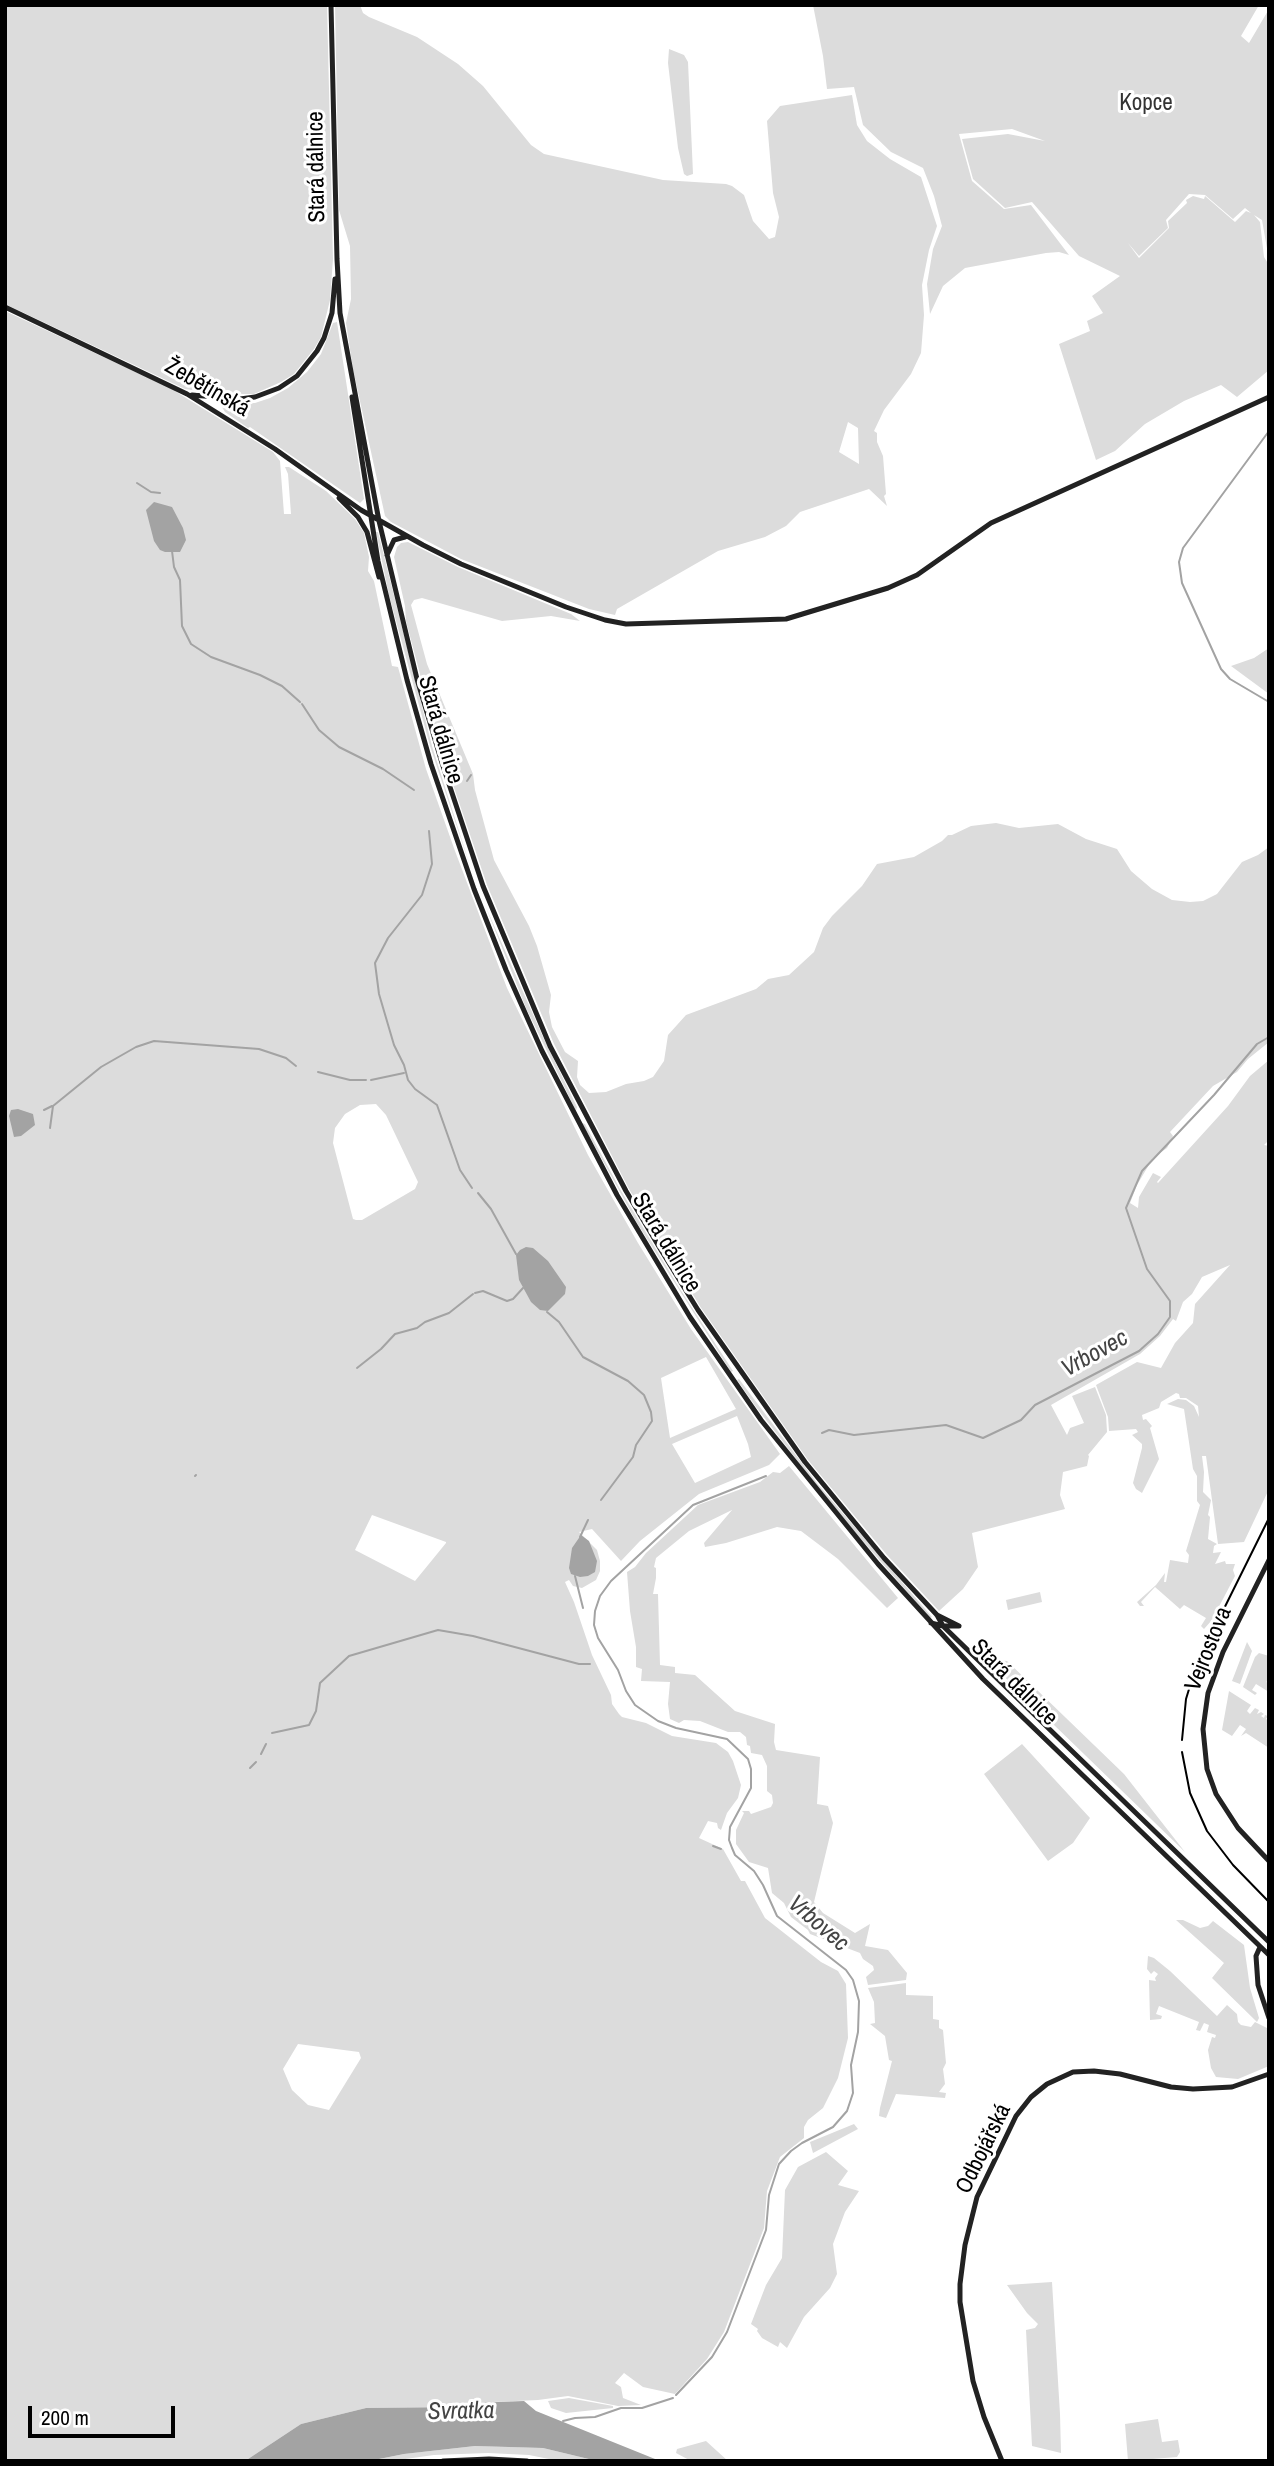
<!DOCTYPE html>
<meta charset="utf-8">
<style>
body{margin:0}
#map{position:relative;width:1274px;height:2466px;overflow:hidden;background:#fff;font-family:"Archivo Narrow",sans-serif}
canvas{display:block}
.frame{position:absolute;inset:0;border:7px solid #000;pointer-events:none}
.scale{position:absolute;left:28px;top:2406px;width:147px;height:32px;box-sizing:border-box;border:4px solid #000;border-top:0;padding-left:9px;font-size:21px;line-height:24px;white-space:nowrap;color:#000;-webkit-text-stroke:5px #fff;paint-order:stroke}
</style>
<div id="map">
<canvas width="1274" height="2466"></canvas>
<div class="frame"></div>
<div class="scale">200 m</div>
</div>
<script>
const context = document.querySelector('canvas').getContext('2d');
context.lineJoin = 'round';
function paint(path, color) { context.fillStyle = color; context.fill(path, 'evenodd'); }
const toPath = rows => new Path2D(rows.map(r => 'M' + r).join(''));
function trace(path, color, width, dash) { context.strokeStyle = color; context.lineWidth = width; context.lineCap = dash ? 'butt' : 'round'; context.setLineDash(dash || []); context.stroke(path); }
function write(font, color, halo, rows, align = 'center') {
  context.font = font + ' "Archivo Narrow",sans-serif'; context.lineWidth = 6; context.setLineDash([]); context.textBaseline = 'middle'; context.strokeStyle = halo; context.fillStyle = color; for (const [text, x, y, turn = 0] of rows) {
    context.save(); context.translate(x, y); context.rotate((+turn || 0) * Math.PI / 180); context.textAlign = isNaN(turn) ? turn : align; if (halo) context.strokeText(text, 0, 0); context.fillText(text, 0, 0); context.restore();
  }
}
paint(toPath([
 [5,5,327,5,333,259,330,300,321,337,314,349,294,374,281,382,254,394,219,394,185,389,5,304],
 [335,5,360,5,363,13,369,17,417,37,458,64,483,86,531,145,544,154,663,180,726,184,732,186,744,195,753,221,769,239,775,237,779,217,773,193,767,121,780,106,852,95,857,125,867,141,890,159,921,177,937,226,929,250,922,285,924,315,921,353,911,374,884,410,874,431,877,433,877,442,883,456,886,494,884,496,887,506,869,489,800,512,786,526,765,537,718,551,617,609,615,615,589,609,461,559,391,522,385,516,353,369,346,323,351,299,350,246,339,210],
 [848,422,858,428,859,464,839,452],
 [813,5,1259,5,1241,36,1249,43,1269,9,1269,260,1262,220,1254,215,1260,222,1264,257,1269,265,1269,370,1237,397,1221,385,1184,401,1145,424,1115,451,1096,460,1059,344,1090,331,1087,321,1103,313,1092,296,1120,276,1079,256,1032,202,1005,208,973,179,962,139,1008,134,1045,141,1012,129,959,134,972,181,1004,209,1031,205,1069,255,1059,252,1046,253,965,268,943,286,930,314,927,284,933,249,942,226,934,196,923,168,891,152,863,125,854,87,827,89,823,56],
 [1189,194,1205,195,1233,219,1245,208,1251,213,1246,211,1235,222,1205,196,1204,199,1193,196,1186,200,1187,203,1168,221,1169,228,1139,258,1128,243,1139,256,1168,228,1166,220],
 [669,49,684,55,688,62,693,174,687,176,684,174,678,148,668,63],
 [5,311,170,388,273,452,280,461,284,514,291,514,288,474,285,467,289,467,326,491,355,519,364,533,369,557,368,571,374,581,392,666,398,667,426,769,455,851,507,988,588,1155,638,1243,691,1329,780,1454,769,1465,699,1494,640,1541,621,1561,592,1529,579,1532,597,1550,600,1561,600,1571,596,1580,582,1588,573,1586,569,1580,565,1582,574,1602,592,1655,611,1695,612,1704,619,1714,622,1717,646,1723,672,1736,716,1743,728,1752,733,1761,741,1785,738,1798,727,1813,721,1830,718,1828,717,1823,708,1821,699,1838,723,1849,741,1881,745,1881,765,1918,821,1962,838,1971,846,1984,848,2038,838,2078,823,2108,808,2120,804,2127,804,2138,780,2157,767,2191,764,2228,724,2332,707,2359,675,2394,643,2387,624,2373,615,2383,621,2387,623,2398,641,2405,618,2406,568,2396,538,2400,472,2403,461,2407,366,2408,301,2424,245,2461,5,2461],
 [376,1104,386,1115,418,1182,415,1189,362,1220,356,1220,353,1219,333,1143,335,1128,345,1114,360,1105],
 [706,1357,736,1409,670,1438,661,1378],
 [737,1416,748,1444,751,1457,695,1483,672,1444],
 [372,1515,446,1542,446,1543,415,1581,355,1550],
 [298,2044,359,2052,361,2058,329,2110,308,2105,292,2090,283,2069],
 [337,322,364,499,360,503,250,427,248,428,225,412,220,404,255,403,270,398,288,388,307,372,321,354,333,323],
 [376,532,378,532,432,746,472,872,430,746,389,595],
 [408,542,458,567,571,614,580,621,551,616,502,621,422,598,414,600,411,605,427,664,473,774,475,790,494,860,529,926,537,946,551,995,549,1012,552,1027,565,1052,578,1061,577,1077,580,1085,589,1093,606,1092,626,1084,644,1081,653,1077,664,1061,668,1035,686,1015,756,989,768,979,789,975,814,952,823,928,832,916,862,886,877,864,914,857,942,841,948,835,952,835,971,826,996,823,1019,828,1058,824,1086,839,1117,849,1131,871,1152,889,1172,900,1190,902,1203,901,1217,894,1242,862,1258,855,1269,847,1269,1042,1248,1059,1237,1072,1213,1086,1170,1132,1173,1136,1167,1148,1153,1158,1137,1185,1130,1203,1138,1208,1139,1197,1153,1173,1161,1177,1157,1182,1158,1183,1228,1106,1250,1076,1269,1060,1269,1140,1264,1145,1269,1146,1269,1489,1244,1542,1218,1544,1206,1456,1202,1456,1204,1472,1203,1492,1211,1500,1208,1515,1210,1517,1208,1539,1217,1544,1214,1546,1213,1553,1221,1552,1215,1564,1225,1561,1226,1564,1235,1564,1233,1570,1235,1576,1212,1620,1204,1629,1201,1626,1206,1618,1184,1605,1180,1609,1155,1587,1141,1602,1144,1606,1140,1606,1137,1602,1156,1585,1165,1573,1164,1582,1166,1582,1170,1560,1188,1563,1189,1555,1186,1551,1200,1505,1197,1501,1197,1476,1193,1469,1184,1409,1167,1404,1178,1399,1186,1400,1194,1406,1199,1417,1198,1406,1186,1398,1180,1398,1179,1394,1176,1393,1161,1402,1159,1408,1142,1415,1143,1420,1146,1419,1152,1426,1150,1428,1159,1459,1142,1493,1136,1489,1133,1483,1142,1448,1142,1444,1132,1435,1138,1432,1136,1429,1109,1431,1108,1417,1096,1385,1137,1362,1161,1368,1175,1343,1193,1323,1195,1304,1230,1265,1202,1277,1192,1294,1183,1302,1176,1321,1173,1319,1160,1336,1140,1354,1051,1405,1067,1435,1070,1428,1084,1423,1072,1396,1095,1387,1106,1415,1107,1432,1088,1455,1089,1456,1087,1466,1063,1472,1060,1495,1065,1509,972,1533,978,1567,963,1589,939,1611,887,1555,808,1460,701,1308,629,1189,554,1044,487,885,445,761,421,678,406,621,405,606,394,557,397,547,401,543],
 [1269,648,1269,694,1231,666,1254,658],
 [485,905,543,1037,577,1107,576,1111,526,1008],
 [582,1123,585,1124,620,1189,680,1289,733,1371,731,1372,637,1223],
 [739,1379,817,1483,932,1617,930,1618,834,1508,756,1407,737,1380],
 [789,1466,898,1598,887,1608,838,1559,801,1531,777,1527,726,1543,705,1547,704,1543,732,1510,689,1531,656,1558,654,1567,656,1568,656,1578,653,1594,658,1594,660,1665,675,1667,675,1673,695,1675,735,1711,775,1724,774,1742,776,1750,820,1757,817,1804,828,1806,833,1823,814,1902,823,1913,855,1933,870,1924,865,1946,888,1950,907,1973,906,1980,868,1985,866,1977,874,1970,873,1966,863,1959,860,1953,810,1934,808,1930,791,1917,784,1903,772,1893,768,1868,749,1862,736,1844,736,1830,744,1813,742,1811,749,1811,751,1814,771,1807,773,1803,772,1795,767,1791,767,1766,762,1755,751,1753,750,1746,747,1745,746,1737,740,1732,728,1732,700,1721,684,1720,679,1723,670,1719,668,1704,670,1682,641,1681,642,1669,636,1667,636,1647,630,1611,627,1572,635,1567,646,1553,698,1505,760,1482,773,1472,780,1473],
 [1040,1592,1042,1602,1008,1610,1006,1600],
 [1247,1642,1252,1651,1240,1684,1232,1681],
 [1259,1653,1269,1656,1269,1680,1266,1682,1269,1683,1269,1692,1256,1684,1252,1690,1257,1693,1255,1695,1243,1687,1255,1657],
 [986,1659,1007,1661,1124,1774,1185,1852],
 [1229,1691,1251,1705,1247,1711,1250,1714,1255,1708,1259,1710,1257,1714,1261,1712,1264,1714,1261,1716,1264,1718,1265,1715,1268,1716,1266,1719,1269,1721,1269,1748,1246,1733,1241,1736,1246,1729,1240,1725,1232,1736,1222,1730],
 [1022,1744,1090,1818,1073,1843,1048,1861,984,1774],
 [1176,1920,1183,1920,1200,1928,1208,1926,1213,1921,1244,1945,1250,1988,1259,2018,1257,2022,1212,1978,1224,1963],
 [1148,1956,1154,1958,1170,1971,1217,2016,1227,2005,1237,2014,1238,2022,1241,2025,1251,2027,1255,2022,1269,2029,1269,2066,1238,2079,1216,2077,1211,2068,1208,2050,1212,2037,1215,2038,1216,2035,1207,2032,1209,2025,1204,2023,1200,2031,1196,2030,1199,2022,1159,2006,1156,2014,1162,2016,1161,2019,1150,2020,1149,1980,1156,1981,1155,1978,1158,1974,1154,1971,1151,1974,1147,1969],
 [906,1983,906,1995,933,1996,933,2019,939,2020,939,2028,943,2030,946,2063,943,2069,945,2084,939,2092,946,2093,945,2098,896,2094,886,2118,879,2116,880,2108,892,2061,889,2060,885,2036,870,2024,875,2023,874,2002,868,1988],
 [854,2124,858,2129,813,2153,810,2142],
 [826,2152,848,2171,838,2185,859,2191,845,2212,833,2244,837,2274,830,2288,804,2317,787,2348,780,2342,778,2347,762,2338,757,2331,758,2329,751,2324,766,2285,782,2258,785,2190,798,2167],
 [1052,2282,1060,2414,1061,2453,1032,2446,1026,2330,1035,2328,1038,2324,1027,2313,1007,2285],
 [569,2398,613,2406,613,2408,566,2413,551,2408,548,2401],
 [1158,2419,1162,2442,1178,2440,1180,2452,1177,2457,1128,2461,1125,2424],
 [706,2441,728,2461,691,2461,676,2453,677,2449],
 [475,2446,543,2448,597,2461,559,2461,529,2455,488,2453,434,2455,391,2461,350,2461,374,2460,404,2454]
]), '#dcdcdc');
paint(toPath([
 [154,502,172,507,183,528,186,540,180,552,165,552,160,550,154,541,146,510],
 [18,1109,33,1114,35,1125,21,1136,14,1137,9,1116,11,1110],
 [526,1247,533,1248,548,1261,566,1287,565,1294,548,1311,540,1310,531,1302,519,1280,516,1255,520,1250],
 [581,1535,589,1541,597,1561,595,1572,588,1576,580,1577,571,1574,569,1568,572,1548],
 [524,2401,536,2411,660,2461,597,2461,543,2448,475,2446,404,2454,374,2460,245,2461,301,2424,366,2408,461,2407,472,2403]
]), '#a3a3a3');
trace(toPath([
 [1269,431,1183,548,1179,562,1182,583,1221,669,1230,679,1269,702],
 [137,483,151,492,160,493],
 [172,551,174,567,180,580,182,626,191,644,211,657,260,675,282,686,300,702],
 [302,704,319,730,339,747,383,769,414,790],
 [467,781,471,775],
 [429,831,432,864,422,895,388,938,375,963,379,994,394,1045,404,1065,408,1080,415,1089,437,1105,460,1170,472,1188],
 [318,1072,350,1080,366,1080],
 [371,1080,404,1073],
 [44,1110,52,1106],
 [50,1128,53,1106,101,1067,136,1047,154,1041,259,1049,286,1058,296,1066],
 [478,1193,491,1209,516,1254],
 [475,1293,483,1291,507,1301,513,1299,523,1288],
 [547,1312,559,1322,583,1357,628,1381,644,1395,651,1412,652,1421,636,1445,633,1457,601,1500],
 [357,1368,381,1349,395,1334,417,1328,425,1322,449,1313,473,1294],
 [822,1433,829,1430,854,1435,946,1425,983,1438,1021,1420,1035,1405,1139,1351,1158,1334,1170,1317,1170,1301,1147,1269,1126,1208,1142,1171,1214,1095,1257,1044,1269,1037],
 [195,1476,196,1475],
 [580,1537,588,1520],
 [575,1576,583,1608],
 [272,1733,309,1725,316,1711,320,1683,349,1656,438,1630,473,1636,579,1664,590,1664],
 [261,1754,266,1744],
 [250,1768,256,1762],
 [713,1846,721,1849],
 [676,2395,712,2357,727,2332,766,2230,769,2195,779,2164,791,2151,802,2143,833,2127,847,2111,853,2093,851,2065,858,2032,859,2001,853,1980,846,1970,777,1916,763,1885,754,1871,735,1855,732,1848,729,1840,730,1827,751,1788,751,1769,748,1759,727,1739,676,1728,658,1721,635,1705,626,1691,618,1670,598,1638,594,1625,595,1611,600,1596,611,1581,693,1505,766,1476],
 [563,2421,575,2418,595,2417,621,2408,642,2408,673,2398]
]), '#a3a3a3', 2);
trace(toPath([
 [331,5,337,259,340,313,379,521,417,679,442,763,483,886,550,1046,626,1191,661,1250,698,1310,805,1462,884,1558,937,1615,943,1626,1269,1942],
 [5,307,187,394,275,449,361,510,423,545,461,564,566,607,605,620,626,624,786,619,888,588,917,575,991,523,1269,397],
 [192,395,240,399,255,397,279,388,297,376,317,351,324,338,332,313,335,279],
 [352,397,378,561,407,680,431,764,474,889,506,970,542,1051,617,1195,690,1317,761,1420,878,1564,983,1679,1269,1955],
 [339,498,358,517,367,532,379,577],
 [387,555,394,540,405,537],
 [1269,1560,1223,1652,1208,1693,1203,1729,1207,1769,1216,1794,1238,1828,1269,1861],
 [937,1615,959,1626],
 [931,1623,943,1626,959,1626],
 [1260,1947,1256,1956,1258,1985,1269,2018],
 [443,2461,489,2459,527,2461],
 [1002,2461,984,2417,973,2381,960,2302,960,2284,965,2245,977,2197,1016,2116,1031,2097,1047,2084,1073,2072,1094,2071,1120,2074,1171,2087,1193,2089,1232,2087,1269,2074]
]), '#222', 5);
trace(toPath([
 [1182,1740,1186,1699,1197,1663,1269,1518],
 [1182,1752,1190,1793,1207,1831,1233,1865,1269,1902]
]), '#000', 2);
write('23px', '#333', '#fff', [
 ["Kopce",1146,104]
]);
write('23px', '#000', '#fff', [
 ["Stará dálnice",317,167,-91],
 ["Žebětínská",207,388,30],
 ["Stará dálnice",440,730,74],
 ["Stará dálnice",666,1243,59],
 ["Vejrostova",1209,1649,-68],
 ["Stará dálnice",1014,1683,45],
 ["Odbojářská",984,2149,-64]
]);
write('italic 24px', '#444', '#fff', [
 ["Vrbovec",1095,1354,-29],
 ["Vrbovec",818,1924,41],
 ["Svratka",461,2412,-1]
]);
</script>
